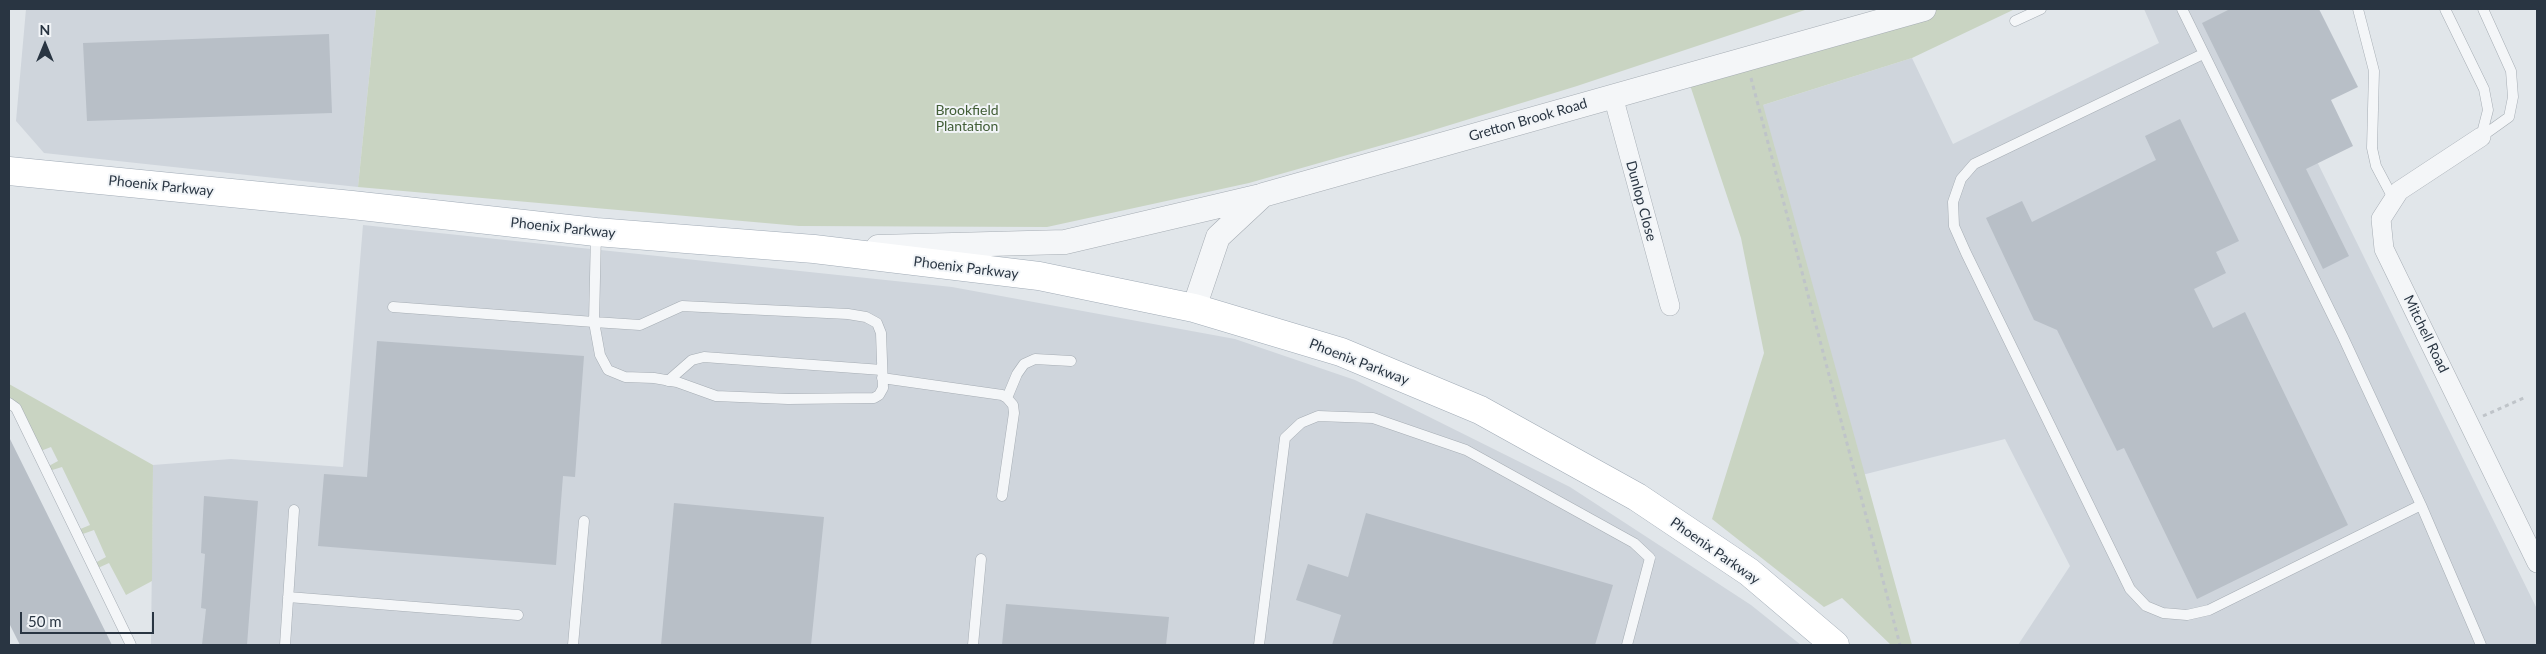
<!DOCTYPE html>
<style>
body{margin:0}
#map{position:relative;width:2546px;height:654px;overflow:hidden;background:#e1e6ea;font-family:Lato,sans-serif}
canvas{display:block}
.frame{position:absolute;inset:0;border:10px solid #293542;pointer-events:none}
.north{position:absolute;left:20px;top:20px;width:50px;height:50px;-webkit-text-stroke:4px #f1f4f7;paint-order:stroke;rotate:0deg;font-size:14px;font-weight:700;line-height:20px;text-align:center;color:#293542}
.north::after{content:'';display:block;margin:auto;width:18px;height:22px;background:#293542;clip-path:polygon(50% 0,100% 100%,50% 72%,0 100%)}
.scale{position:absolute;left:20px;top:612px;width:134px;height:22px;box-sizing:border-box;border:2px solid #293542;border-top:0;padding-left:6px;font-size:15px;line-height:18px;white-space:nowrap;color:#293542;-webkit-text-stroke:4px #f1f4f7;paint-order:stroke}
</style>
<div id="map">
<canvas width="2546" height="654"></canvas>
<div class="frame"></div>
<div class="north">N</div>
<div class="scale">50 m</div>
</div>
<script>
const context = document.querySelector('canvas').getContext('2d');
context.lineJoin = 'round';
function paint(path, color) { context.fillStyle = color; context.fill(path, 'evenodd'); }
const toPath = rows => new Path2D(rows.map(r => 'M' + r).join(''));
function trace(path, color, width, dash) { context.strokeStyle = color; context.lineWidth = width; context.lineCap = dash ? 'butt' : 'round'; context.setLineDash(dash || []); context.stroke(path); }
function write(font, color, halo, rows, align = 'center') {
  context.font = font + ' Lato,sans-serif'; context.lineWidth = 4; context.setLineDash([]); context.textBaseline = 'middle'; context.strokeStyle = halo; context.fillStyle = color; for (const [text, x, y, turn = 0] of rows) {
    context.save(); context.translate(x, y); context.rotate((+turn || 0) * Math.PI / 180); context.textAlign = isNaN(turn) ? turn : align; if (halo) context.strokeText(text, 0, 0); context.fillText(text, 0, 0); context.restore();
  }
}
paint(toPath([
 [26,9,376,9,358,187,44,153,16,121],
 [2144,9,2242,9,2537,609,2537,645,2018,645,2070,566,2005,439,1862,475,1760,106,1912,58,1953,144,2159,43],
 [363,225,952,287,1235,339,1355,380,1570,487,1751,605,1801,645,151,645,153,465,231,459,343,467]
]), '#cfd5dc');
paint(toPath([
 [376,9,1808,9,1577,86,1414,136,1249,183,1047,227,799,226,358,187],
 [1937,9,2015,9,1912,58,1763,105,1912,645,1891,645,1842,598,1824,607,1712,519,1764,353,1741,238,1690,85,1890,30],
 [9,384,153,465,152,581,126,595,109,563,98,568,95,563,106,557,94,530,80,535,78,530,90,525,62,467,49,471,47,467,58,461,51,447,38,452,9,405]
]), '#c9d4c2');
paint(toPath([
 [2230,9,2319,9,2358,87,2331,100,2353,146,2306,169,2349,256,2323,269,2202,23],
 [329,34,332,113,87,121,83,43],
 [2180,119,2239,241,2216,252,2226,273,2194,289,2213,328,2245,312,2348,525,2197,599,2124,448,2117,451,2057,330,2034,320,1986,218,2022,201,2032,222,2156,160,2145,136],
 [377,341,584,356,575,477,563,476,556,565,318,546,324,474,367,477],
 [9,437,112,645,20,645,9,623],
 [204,496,258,501,247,645,202,645,206,609,201,608,205,554,201,553],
 [674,503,824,517,811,645,661,645],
 [1366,513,1613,585,1595,645,1332,645,1341,615,1296,600,1308,564,1348,577],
 [1006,604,1169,617,1166,645,1002,645]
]), '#b8bfc7');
const service = toPath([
 [2182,9,2343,337,2421,505,2481,645],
 [2358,9,2374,71,2372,148,2376,166,2394,200],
 [2445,9,2484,89,2488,110,2481,137],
 [2015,21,2041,9],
 [2203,54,1974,164,1961,179,1953,202,1954,226,1966,253,2130,589,2146,606,2163,613,2187,615,2209,610,2421,505],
 [2481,137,2509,117,2513,97,2511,71,2483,9],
 [393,307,594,322,640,325,682,306,848,314,866,317,877,323,881,333,883,388,879,395,874,398,788,399,716,396,677,382,654,378,625,377,608,370,600,355,594,322,596,233],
 [882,378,1002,395,1007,398,1013,405,1014,413,1002,496],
 [668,381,692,360,704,357,882,370],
 [1007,398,1017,374,1024,364,1035,359,1071,361],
 [9,403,16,408,131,645],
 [288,597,518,615],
 [285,645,294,510],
 [573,645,584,521],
 [973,645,981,559],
 [1259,645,1285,438,1301,423,1318,416,1373,418,1466,450,1634,543,1650,558,1627,645]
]);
const minor = toPath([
 [1613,96,1670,306],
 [2481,137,2399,191,2381,219,2384,249,2537,563]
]);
const tertiary = toPath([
 [878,247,1065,242,1261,196],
 [1194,308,1218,237,1263,195,1924,9]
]);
const primary = toPath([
 [9,171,352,205,596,232,814,249,1039,276,1194,308,1341,352,1480,410,1637,497,1749,572,1835,645]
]);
trace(service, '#a6adb4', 11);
trace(minor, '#a6adb4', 20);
trace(tertiary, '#a6adb4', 25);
trace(primary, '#a1abb6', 29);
trace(toPath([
 [1751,78,1900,645],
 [2483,416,2526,397]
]), '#bfc4c9', 3, [4, 4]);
trace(service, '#f4f6f8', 10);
trace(minor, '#f4f6f8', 19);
trace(tertiary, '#f4f6f8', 24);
trace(primary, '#fff', 28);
write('14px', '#425e37', '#f1f4f7', [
 ["Brookfield",967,110],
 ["Plantation",967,126]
]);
write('14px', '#293542', '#f1f4f7', [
 ["Gretton Brook Road",1528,120,-16],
 ["Phoenix Parkway",161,186,6],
 ["Dunlop Close",1641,201,75],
 ["Phoenix Parkway",563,228,6],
 ["Phoenix Parkway",966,268,7],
 ["Mitchell Road",2426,334,64],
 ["Phoenix Parkway",1359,362,21],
 ["Phoenix Parkway",1715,551,35]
]);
</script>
